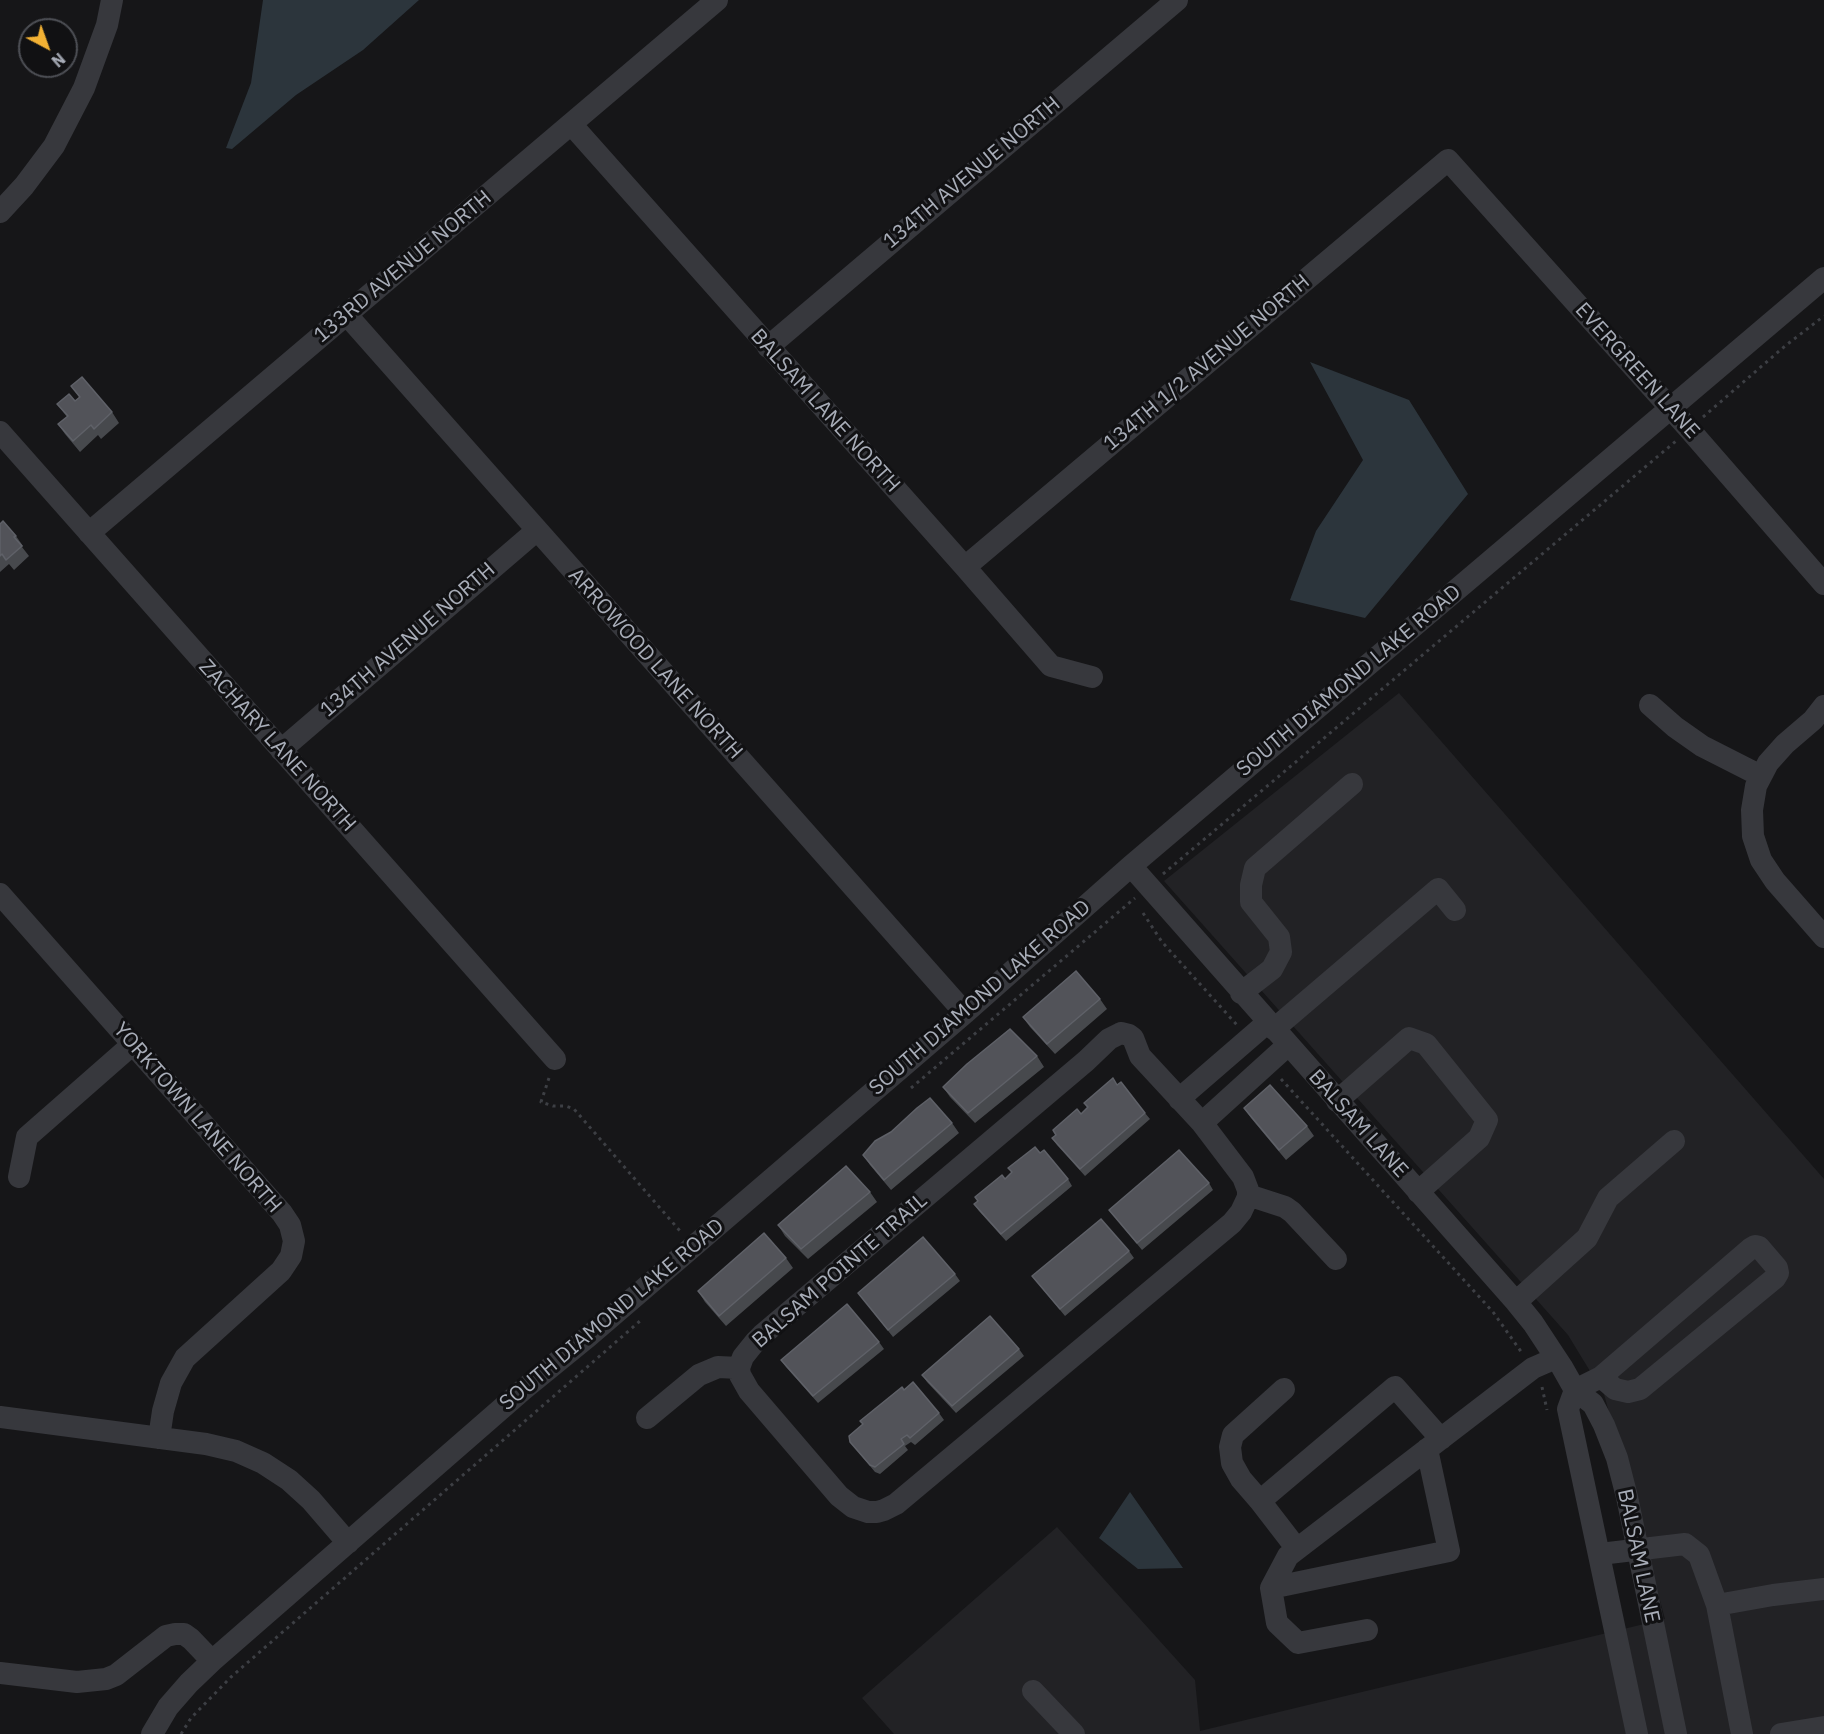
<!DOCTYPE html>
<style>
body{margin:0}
#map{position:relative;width:1824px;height:1734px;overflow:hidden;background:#161618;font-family:"IBM Plex Sans",sans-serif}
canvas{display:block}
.north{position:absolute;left:18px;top:18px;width:60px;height:60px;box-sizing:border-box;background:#111113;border:2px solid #4d4f55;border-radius:50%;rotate:139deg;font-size:16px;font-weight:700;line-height:24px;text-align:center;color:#a8adb8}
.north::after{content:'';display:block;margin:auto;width:21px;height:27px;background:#f2b134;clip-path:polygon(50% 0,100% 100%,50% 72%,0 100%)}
</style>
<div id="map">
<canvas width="1824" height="1734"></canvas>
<div class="north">N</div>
</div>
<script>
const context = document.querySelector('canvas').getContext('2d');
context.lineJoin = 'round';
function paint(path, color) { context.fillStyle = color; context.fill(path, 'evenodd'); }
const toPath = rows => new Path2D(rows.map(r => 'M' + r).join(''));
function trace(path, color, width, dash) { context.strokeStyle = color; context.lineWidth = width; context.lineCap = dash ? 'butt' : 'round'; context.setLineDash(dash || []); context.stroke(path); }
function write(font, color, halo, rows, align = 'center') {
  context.font = font + ' "IBM Plex Sans",sans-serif'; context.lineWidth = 6; context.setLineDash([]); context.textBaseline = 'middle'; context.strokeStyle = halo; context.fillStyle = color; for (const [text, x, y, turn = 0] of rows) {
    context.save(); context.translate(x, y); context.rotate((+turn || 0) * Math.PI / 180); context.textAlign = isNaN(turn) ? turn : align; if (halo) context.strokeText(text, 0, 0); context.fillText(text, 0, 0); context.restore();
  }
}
paint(toPath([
 [1399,693,1824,1179,1824,1734,894,1734,862,1698,1057,1527,1195,1680,1200,1731,1665,1619,1604,1394,1568,1335,1164,881]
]), '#222225');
paint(toPath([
 [263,0,419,0,363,50,296,95,232,149,226,148,251,83],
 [1310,362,1409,400,1468,494,1365,618,1290,600,1316,531,1363,460],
 [1130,1492,1183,1568,1138,1569,1099,1538]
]), '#2c353c');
trace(toPath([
 [1703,417,1785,346,1824,316],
 [1163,874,1676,441],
 [1143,913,1162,942,1237,1025],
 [549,1078,541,1102,553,1106,566,1106,574,1109,680,1231],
 [1281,1079,1493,1312,1522,1353],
 [911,1088,1135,898],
 [1542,1387,1547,1410],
 [181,1734,191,1718,231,1677,640,1321]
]), '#3d3f44', 3, [3, 4.5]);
trace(toPath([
 [571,124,965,567,1051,666,1092,677],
 [0,212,24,186,54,146,84,88,107,25,112,0],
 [346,314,965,1013],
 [768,347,1177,0],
 [0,432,555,1059],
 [89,533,717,0],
 [965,567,1448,160,1689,429,1824,584],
 [1650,705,1675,727,1702,746,1761,776],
 [1824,706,1813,720,1785,744,1768,763,1756,786,1752,810,1753,836,1761,860,1775,881,1824,937],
 [281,750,536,531],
 [1131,866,1516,1302,1533,1323,1562,1367,1575,1390,1593,1404,1604,1425,1617,1458,1627,1497,1676,1734],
 [0,894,282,1213,290,1225,294,1241,291,1256,281,1271,185,1358,171,1383,163,1411,159,1438],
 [1241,993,1272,969,1281,952,1279,937,1251,902,1251,885,1255,868,1352,784],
 [1274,1029,1438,889,1455,910],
 [1121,1033,1129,1035,1133,1038,1140,1056,1202,1123,1243,1177,1248,1190,1248,1197,1241,1212,1232,1223,896,1504,884,1510,877,1512,868,1512,853,1507,839,1496,749,1391,740,1375,739,1368,743,1357,755,1342,762,1335,1086,1061,1109,1039,1121,1033],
 [1179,1099,1268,1022],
 [1337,1101,1409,1038,1426,1044,1487,1120,1479,1138,1418,1192],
 [1202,1123,1288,1045],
 [19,1177,27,1137,133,1044],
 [1248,1195,1285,1207,1292,1212,1336,1259],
 [1516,1302,1587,1238,1608,1198,1674,1141],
 [1575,1390,1601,1377,1750,1249,1755,1246,1759,1247,1777,1268,1778,1273,1775,1278,1640,1389,1628,1392,1615,1389,1601,1377],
 [1575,1390,1568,1409,1637,1734],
 [0,1417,206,1444,236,1451,263,1463,289,1480,311,1500,348,1543],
 [647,1418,699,1375,718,1367,739,1368],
 [1260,1501,1241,1479,1232,1463,1230,1447,1233,1435,1284,1389],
 [1297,1549,1260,1501,1395,1387,1441,1439],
 [1600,1554,1685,1544,1699,1555,1717,1605,1742,1734],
 [1271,1588,1449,1551,1427,1449],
 [1717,1605,1773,1595,1824,1589],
 [1367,1630,1298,1643,1277,1623,1271,1588,1288,1556,1533,1368,1556,1358],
 [0,1673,77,1682,106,1679,116,1675,166,1636,175,1634,184,1634,191,1639,212,1661],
 [1033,1691,1074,1734],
 [152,1734,168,1707,189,1683,212,1661,524,1389,589,1336,965,1013,1131,866,1824,278],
 [1781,1734,1824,1727]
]), '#37383d', 22);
paint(toPath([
 [71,386,112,412,119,423,101,439,98,435,80,452,65,434,58,424,67,417,57,404,75,401,79,397],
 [0,524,16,536,23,546,22,547,29,556,14,570,9,564,0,572],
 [1100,999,1107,1009,1055,1054,1030,1027,1023,1017],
 [1037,1056,1044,1067,975,1123,950,1097,943,1087],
 [1118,1085,1145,1113,1150,1119,1085,1176,1057,1145,1052,1138,1081,1114,1087,1108,1084,1103],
 [1244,1108,1307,1126,1314,1136,1286,1160,1251,1118],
 [952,1123,959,1133,891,1190,870,1165,863,1155],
 [1040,1153,1068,1179,1072,1186,1006,1241,979,1211,974,1204,1005,1179,1012,1173,1008,1168],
 [1209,1183,1213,1190,1142,1250,1109,1210],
 [870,1192,877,1202,808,1259,785,1236,778,1225],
 [1129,1251,1134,1258,1065,1316,1032,1276],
 [786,1258,793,1268,726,1326,705,1302,698,1291],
 [955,1274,960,1281,893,1337,858,1293],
 [879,1342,884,1349,818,1403,786,1367,781,1360],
 [1019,1349,1024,1356,956,1413,927,1382,922,1375],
 [904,1390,939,1413,944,1420,915,1445,911,1442,905,1446,908,1450,880,1474,875,1472,850,1442]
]), '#47494d');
const building = toPath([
 [82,377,112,412,94,429,91,425,73,441,58,424,68,416,57,404,69,394,75,401,80,397,71,386,82,377],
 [3,521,16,536,14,537,22,546,6,560,2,554,0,556,0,524,3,521],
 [1076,971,1100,999,1047,1044,1023,1017,1076,971],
 [1010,1029,1037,1056,968,1113,943,1087,967,1064,1010,1029],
 [1113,1078,1117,1085,1121,1082,1145,1113,1080,1169,1052,1138,1056,1135,1053,1130,1077,1109,1081,1114,1088,1107,1084,1103,1113,1078],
 [1270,1085,1307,1126,1279,1150,1244,1108,1270,1085],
 [930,1098,952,1123,884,1180,863,1155,875,1141,891,1132,917,1108,930,1098],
 [1035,1147,1040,1153,1044,1150,1068,1179,1001,1234,974,1204,978,1201,975,1197,1002,1175,1005,1179,1012,1172,1008,1168,1035,1147],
 [1179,1150,1209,1183,1137,1243,1109,1210,1179,1150],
 [846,1166,870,1192,801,1249,778,1225,846,1166],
 [1101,1219,1129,1251,1060,1309,1032,1276,1101,1219],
 [764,1233,786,1258,719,1316,698,1291,764,1233],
 [923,1237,955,1274,888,1330,858,1293,923,1237],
 [847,1304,879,1342,813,1396,781,1360,847,1304],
 [990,1316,1019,1349,952,1406,922,1375,990,1316],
 [913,1382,939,1413,910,1438,907,1435,901,1439,904,1444,875,1467,870,1465,850,1442,849,1436,863,1424,860,1421,902,1387,904,1390,913,1382]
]);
paint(building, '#525359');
trace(building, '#5f6168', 1.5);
write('21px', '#a8adb8', '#111113', [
 ["134TH AVENUE NORTH",972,173,-40],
 ["133RD AVENUE NORTH",403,267,-40],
 ["134TH 1/2 AVENUE NORTH",1207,363,-40],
 ["EVERGREEN LANE",1637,371,48],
 ["BALSAM LANE NORTH",825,411,48],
 ["134TH AVENUE NORTH",408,640,-41],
 ["ARROWOOD LANE NORTH",655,664,48],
 ["SOUTH DIAMOND LAKE ROAD",1349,681,-40],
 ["ZACHARY LANE NORTH",277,746,48],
 ["SOUTH DIAMOND LAKE ROAD",980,998,-41],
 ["YORKTOWN LANE NORTH",197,1118,49],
 ["BALSAM LANE",1358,1124,48],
 ["BALSAM POINTE TRAIL",840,1271,-41],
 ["SOUTH DIAMOND LAKE ROAD",612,1315,-40],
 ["BALSAM LANE",1638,1556,78]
]);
</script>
